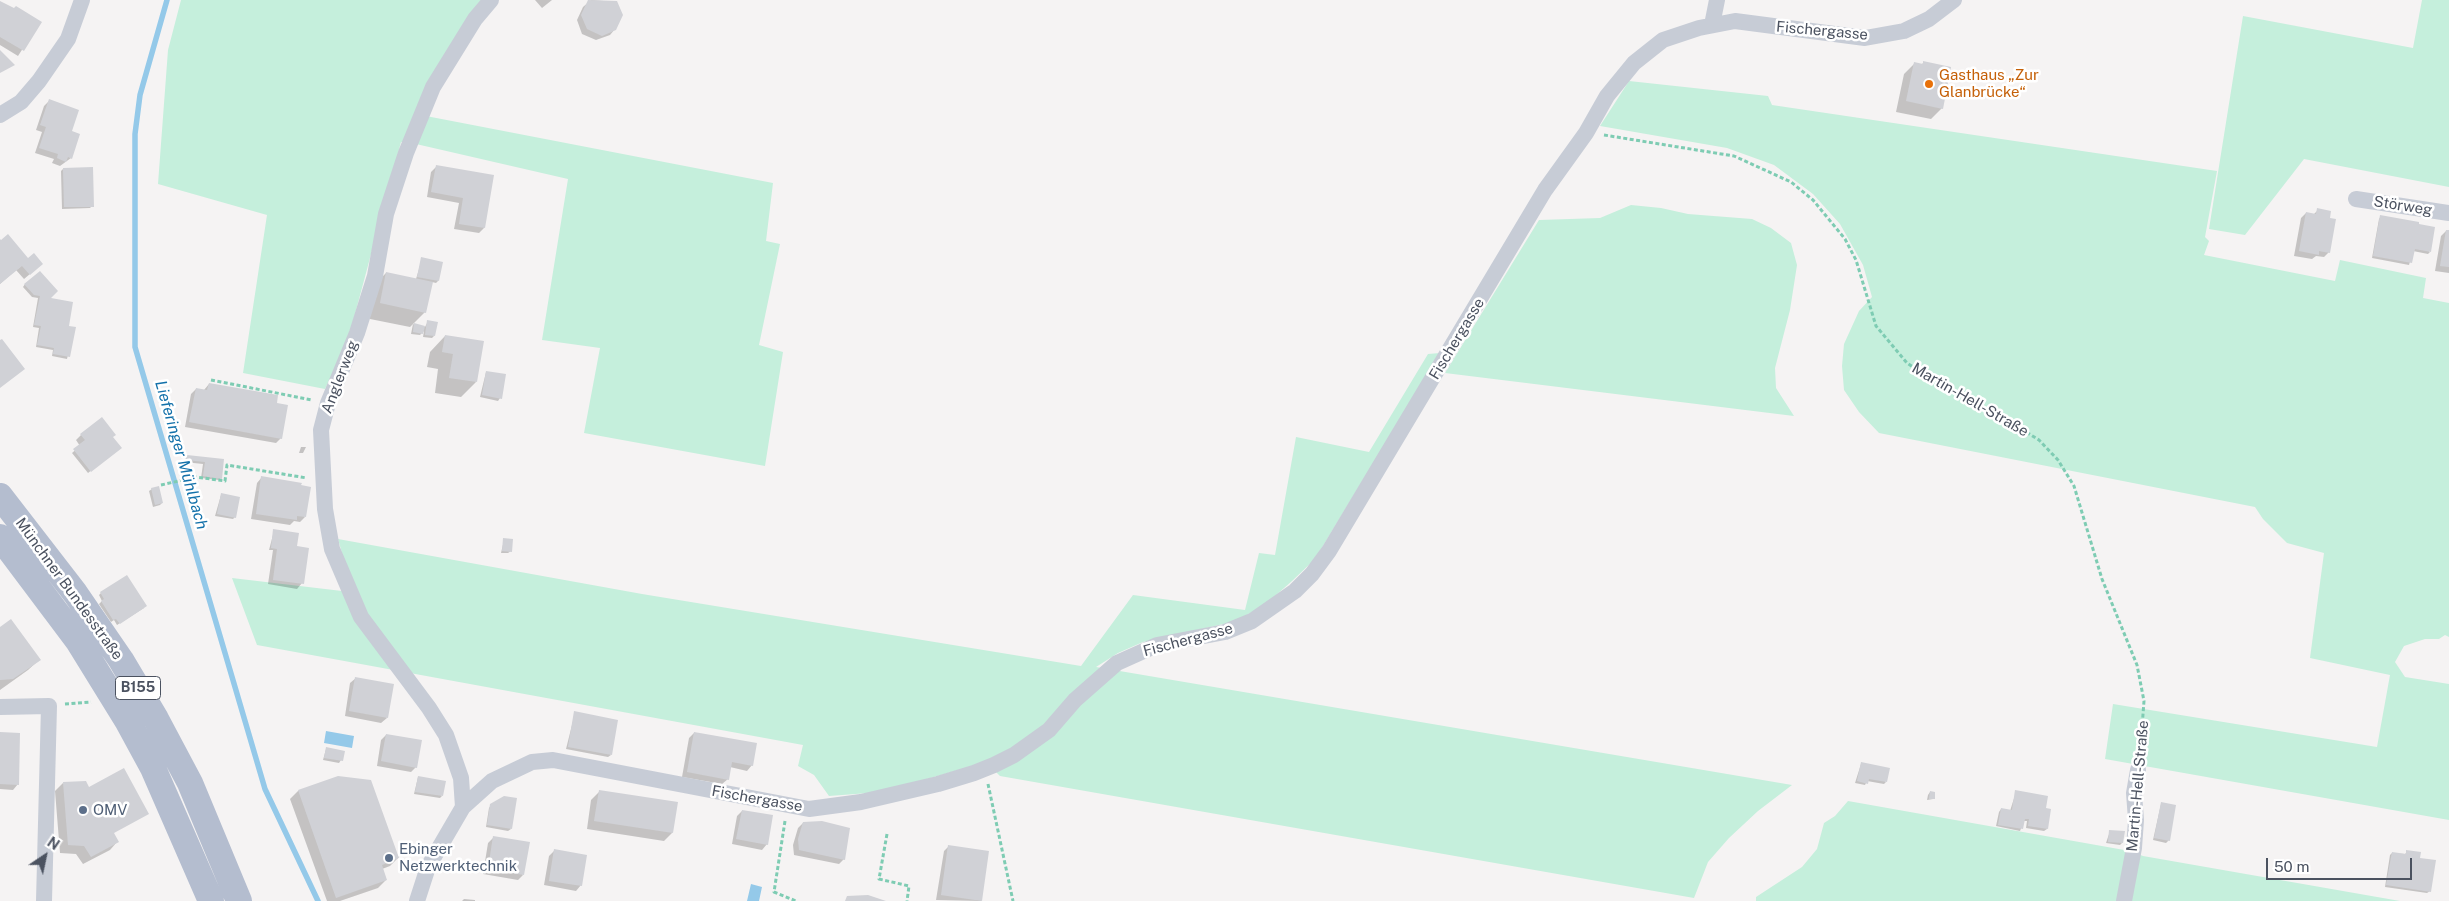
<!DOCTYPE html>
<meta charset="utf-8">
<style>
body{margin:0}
#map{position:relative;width:2449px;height:901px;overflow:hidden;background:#f5f3f3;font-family:"Public Sans",sans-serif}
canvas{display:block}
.north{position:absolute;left:20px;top:831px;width:50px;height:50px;-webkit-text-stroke:4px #fff;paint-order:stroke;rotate:34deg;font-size:14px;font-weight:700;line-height:20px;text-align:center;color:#4b5260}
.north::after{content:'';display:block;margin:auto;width:18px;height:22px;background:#4b5260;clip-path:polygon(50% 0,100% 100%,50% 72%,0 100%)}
.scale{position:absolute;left:2266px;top:858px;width:146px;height:22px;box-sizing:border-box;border:2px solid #4b5260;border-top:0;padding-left:6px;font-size:15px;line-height:18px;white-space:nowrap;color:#4b5260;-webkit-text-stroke:4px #fff;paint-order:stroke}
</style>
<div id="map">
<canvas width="2449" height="901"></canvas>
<div class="north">N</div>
<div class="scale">50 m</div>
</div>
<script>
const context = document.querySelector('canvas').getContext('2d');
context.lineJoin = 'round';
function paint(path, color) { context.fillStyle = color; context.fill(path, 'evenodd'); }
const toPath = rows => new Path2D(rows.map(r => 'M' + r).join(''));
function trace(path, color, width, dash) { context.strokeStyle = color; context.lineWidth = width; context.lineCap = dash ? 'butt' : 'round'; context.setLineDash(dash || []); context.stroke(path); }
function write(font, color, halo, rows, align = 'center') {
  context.font = font + ' "Public Sans",sans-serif'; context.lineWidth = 5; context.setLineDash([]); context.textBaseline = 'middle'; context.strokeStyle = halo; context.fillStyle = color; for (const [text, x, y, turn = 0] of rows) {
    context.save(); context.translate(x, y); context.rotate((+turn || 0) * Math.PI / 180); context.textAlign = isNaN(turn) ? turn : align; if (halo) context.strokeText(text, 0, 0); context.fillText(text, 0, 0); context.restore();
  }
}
paint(toPath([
 [181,0,484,0,426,116,773,183,766,241,780,244,759,345,783,352,765,466,584,433,600,348,542,340,568,179,416,144,401,142,347,344,325,389,243,373,267,215,158,184,168,50],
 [2422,0,2449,0,2449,187,2304,159,2245,235,2209,229,2243,16,2413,48],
 [1629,81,1768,96,1772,105,2217,171,2205,237,2209,241,2204,255,2335,281,2340,260,2426,278,2423,298,2449,303,2449,637,2445,635,2439,639,2425,639,2404,646,2395,662,2405,677,2449,684,2449,820,2105,759,2113,704,2377,747,2390,675,2310,658,2324,553,2287,543,2263,519,2255,507,1879,433,1859,412,1844,390,1842,366,1844,344,1859,311,1872,297,1863,265,1840,224,1813,194,1774,165,1727,148,1600,126],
 [1631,205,1661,208,1688,214,1752,219,1771,228,1791,243,1797,265,1790,310,1775,368,1776,388,1794,416,1445,373,1539,220,1600,218],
 [1440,353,1315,559,1292,581,1266,604,1245,616,1228,623,1143,642,1118,653,1096,667,1792,785,1758,811,1729,838,1708,862,1694,898,1000,776,986,762,882,792,829,796,814,775,798,766,803,745,257,645,232,578,342,591,347,571,338,539,642,594,1081,666,1133,595,1245,610,1259,553,1275,555,1296,437,1369,452,1428,354],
 [1848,801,2130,851,2143,856,2400,901,1756,901,1756,897,1802,867,1817,849,1824,823,1835,816]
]), '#c5efdc');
paint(toPath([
 [326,731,354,736,352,748,324,743],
 [751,884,762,887,759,901,747,901]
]), '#94c9e9');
paint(toPath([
 [535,0,552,0,542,8],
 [591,0,616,2,615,29,610,35,596,40,582,34,577,20,583,7],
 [0,3,40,22,18,56,0,45],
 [1924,62,1942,108,1931,119,1896,112,1904,74,1914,64,1921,65],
 [49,101,70,132,71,158,60,166,52,163,54,159,35,153,42,132,36,130,44,106],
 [437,166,493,176,484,228,479,233,454,229,459,203,427,197,431,172],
 [63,169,92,206,90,208,62,209,61,171],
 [2318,210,2329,252,2324,257,2316,256,2312,259,2294,256,2301,218,2306,213,2313,215],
 [2381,216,2430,252,2428,254,2413,251,2409,265,2372,258,2379,219],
 [2446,231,2449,232,2449,273,2435,271,2441,236],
 [0,241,36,269,24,279,16,270,0,284],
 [422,259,442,263,438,281,436,283,432,282,425,312,410,327,365,318,371,288,386,273,416,279],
 [25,284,48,299,67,327,74,328,67,359,52,356,53,350,36,347,39,328,33,327,38,298,32,297,23,287],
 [428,321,434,336,432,338,423,337,424,331,420,335,411,334,413,324,425,327],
 [445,336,476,382,461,397,435,393,438,369,427,367,430,352],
 [486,372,500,398,498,401,480,397],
 [209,384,275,404,281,438,276,443,185,427,191,394,196,389,204,390],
 [81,435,112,437,120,448,88,473,72,453,80,446,76,440],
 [301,447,306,447,303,453,299,453],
 [187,456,223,460,221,478,219,480,201,478,203,464,184,462],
 [262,477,305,517,300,522,294,521,290,525,251,519,257,483],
 [152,489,162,503,160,505,153,507,149,491],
 [221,495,235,517,233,519,215,516],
 [274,531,296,545,302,583,297,589,268,584,273,550,269,550],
 [504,540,511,551,508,553,501,553],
 [101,593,144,608,117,625,114,620,111,622,99,604,102,601,99,595],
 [0,628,39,660,28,670,0,690],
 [356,678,387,718,381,723,345,716,350,683],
 [575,713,611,755,608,757,566,749],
 [0,733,18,784,13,790,0,789],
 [694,733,752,765,747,771,730,767,728,779,722,784,682,777,689,738],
 [386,735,416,767,411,772,377,766,381,740],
 [326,749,341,760,339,763,323,760],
 [1861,764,1886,782,1884,784,1867,781,1865,785,1855,783],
 [339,777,398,858,390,866,382,869,386,880,378,888,340,901,327,901,290,799,298,791],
 [418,777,442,796,440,798,414,794],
 [63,783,113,833,117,842,110,850,83,864,76,854,60,853,55,791],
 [599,792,676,804,672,833,664,841,587,829,591,800],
 [1930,792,1933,799,1927,800,1928,795],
 [2016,792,2045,809,2047,829,2044,831,2026,828,2027,821,2024,821,2020,831,1996,826,1999,812,2001,809,2010,811],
 [2161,804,2169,840,2166,843,2153,840],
 [491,805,511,829,508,831,486,827,489,808],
 [742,811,767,844,762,850,732,844,737,816],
 [803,823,844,859,839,864,794,855,793,845,798,828],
 [2110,831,2122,843,2120,845,2106,843],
 [493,838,523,875,518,880,483,874,488,843],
 [949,846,988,852,981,901,936,900,944,851],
 [554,851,581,885,576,891,544,885,549,856],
 [2407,852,2419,859,2430,891,2427,893,2385,887,2390,855,2392,853,2405,854],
 [464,899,475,900,475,901,462,901]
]), '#0003');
trace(toPath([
 [167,0,140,95,135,134,135,347,265,789,318,901]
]), '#94c9e9', 5.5);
paint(toPath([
 [588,0,617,1,623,15,616,30,602,36,587,29,581,15],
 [0,1,14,8,16,6,42,22,24,51,0,37],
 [0,50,15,65,0,73],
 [1923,61,1951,67,1943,109,1906,101,1914,62,1923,64],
 [49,99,79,110,72,131,80,134,72,159,68,157,66,162,57,158,58,154,39,148,46,127,40,125],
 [436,165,494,175,485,228,459,224,463,198,431,192],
 [93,167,94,207,64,207,63,168],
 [2317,208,2331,211,2330,218,2336,219,2330,253,2319,251,2319,255,2299,251,2306,212,2316,214],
 [2380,215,2419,222,2419,224,2435,227,2431,252,2415,249,2412,263,2373,256],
 [2446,230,2449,230,2449,267,2440,266],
 [8,234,28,258,34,253,43,264,30,275,22,266,0,284,0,239,1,240],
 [421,257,443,262,439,281,417,277],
 [40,271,58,291,51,298,73,302,69,326,76,327,70,357,53,354,54,348,37,345,41,326,34,325,40,296,34,295,24,284],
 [386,272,433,282,426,313,380,303],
 [427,320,438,322,435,336,425,335],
 [414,323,425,326,423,334,413,332],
 [445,335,484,341,477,382,449,378,453,354,442,352],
 [2,339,25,369,0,388,0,340],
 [486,371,506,374,502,399,482,395],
 [209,383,278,395,277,403,288,405,282,439,189,422,196,388,207,390],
 [102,417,116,435,113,437,122,448,91,472,73,449,85,440,80,434],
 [187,455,224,459,222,479,203,476,205,462,186,460],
 [261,476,302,483,301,485,311,487,306,517,297,516,297,520,256,514],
 [159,486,163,503,155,505,151,488],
 [221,493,240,497,236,518,217,514],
 [273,529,299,533,297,546,309,548,304,584,273,580,277,549,271,548],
 [503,538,513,539,512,552,502,551],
 [127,575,147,606,120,624,116,619,113,620,101,601,104,599,100,592],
 [11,619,41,660,13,679,0,680,0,627],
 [355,677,394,684,388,718,349,711],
 [574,711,618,720,612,755,568,747],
 [0,732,20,733,19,785,0,784],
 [694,732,757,743,753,766,732,762,729,780,687,772],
 [386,734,422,740,417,768,381,761],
 [326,747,345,751,343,761,324,758],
 [1861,762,1890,768,1887,782,1869,779,1868,784,1857,781],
 [124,768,149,814,114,833,119,842,91,857,84,846,68,845,63,782,86,781,89,787],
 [338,776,371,780,399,858,382,865,387,880,336,898,298,790],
 [418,776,446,781,443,796,415,792],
 [599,790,678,802,673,833,594,821],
 [2015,790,2048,796,2046,808,2051,809,2048,829,2028,826,2029,819,2025,819,2023,829,1998,825,2001,808,2012,810],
 [1930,791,1935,792,1935,799,1929,799],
 [504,796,517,798,512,829,487,825,490,804],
 [2161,802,2176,805,2170,841,2154,838],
 [742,810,773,815,768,845,736,839],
 [822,821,850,828,845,860,799,850,798,839,803,822],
 [2109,830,2125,831,2123,843,2108,842],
 [493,836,530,842,524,875,488,869],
 [948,845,989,851,982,901,941,895],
 [554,849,587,855,582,886,549,881],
 [2406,850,2421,852,2420,858,2436,860,2431,892,2386,885,2392,852,2406,854],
 [868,895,886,901,845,901,847,896]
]), '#d0d1d6');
trace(toPath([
 [1604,135,1734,156,1791,182,1813,200,1845,239,1856,260,1876,326,1907,363,1936,383,2010,422,2039,440,2058,460,2074,486,2102,579,2137,665,2144,701,2140,754],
 [211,380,312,400],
 [161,485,196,477,225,481,227,465,307,478],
 [65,704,91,702],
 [988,784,1013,901],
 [785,821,774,892,796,901],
 [887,834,879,879,909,886,907,901]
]), '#7eccb3', 3, [4, 2.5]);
trace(toPath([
 [1712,25,1717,0],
 [0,115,21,102,39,81,68,39,82,0],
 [2356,199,2449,213],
 [0,707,49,706,44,901],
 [463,807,461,778,446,735,429,708,361,617,332,549,325,509,321,430,328,403,357,333,375,276,386,214,406,153,433,87,475,19,491,0],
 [417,901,428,867,463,807,492,781,532,762,553,760,809,809,861,802,938,784,974,773,994,765,1014,755,1049,730,1075,700,1117,663,1157,645,1225,632,1252,621,1295,591,1312,574,1329,551,1545,190,1586,133,1607,96,1634,63,1663,40,1699,28,1735,21,1865,38,1904,31,1929,19,1954,0],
 [2124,901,2134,848,2136,820,2134,793,2138,770]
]), '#c7ccd6', 16);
trace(toPath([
 [0,496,75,593,121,660,156,719,190,783,239,901],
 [0,537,78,641,128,722,153,768,211,901]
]), '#b4bdcf', 26);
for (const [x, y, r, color] of [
 [1929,84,5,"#e8710a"],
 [83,810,5,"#5c6f8a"],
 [389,858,5,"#5c6f8a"]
]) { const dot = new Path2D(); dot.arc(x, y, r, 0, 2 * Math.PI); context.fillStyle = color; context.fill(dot); trace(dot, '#fff', 2); }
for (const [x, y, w] of [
 [138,688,45]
]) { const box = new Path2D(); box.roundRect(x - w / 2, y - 11.5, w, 23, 4); context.fillStyle = '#fff'; context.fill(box); trace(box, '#4b5260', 1); }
write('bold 14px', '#4b5260', null, [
 ["B155",138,688]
]);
write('15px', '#4b5260', '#fff', [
 ["Fischergasse",1822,31,5],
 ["Störweg",2403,206,9],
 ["Fischergasse",1457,339,-59],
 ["Anglerweg",340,377,-69],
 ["Martin-Hell-Straße",1970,400,30],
 ["Münchner Bundesstraße",69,589,54],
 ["Fischergasse",1188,640,-15],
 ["Martin-Hell-Straße",2138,786,-85],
 ["Fischergasse",757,799,10]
]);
write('15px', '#c56008', '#fff', [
 ["Gasthaus „Zur",1939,75],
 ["Glanbrücke“",1939,92]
], 'left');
write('15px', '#4e5e75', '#fff', [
 ["OMV",93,810],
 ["Ebinger",399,849],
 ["Netzwerktechnik",399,866]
], 'left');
write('italic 16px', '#1371aa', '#fff', [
 ["Lieferinger Mühlbach",181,455,74]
]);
</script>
